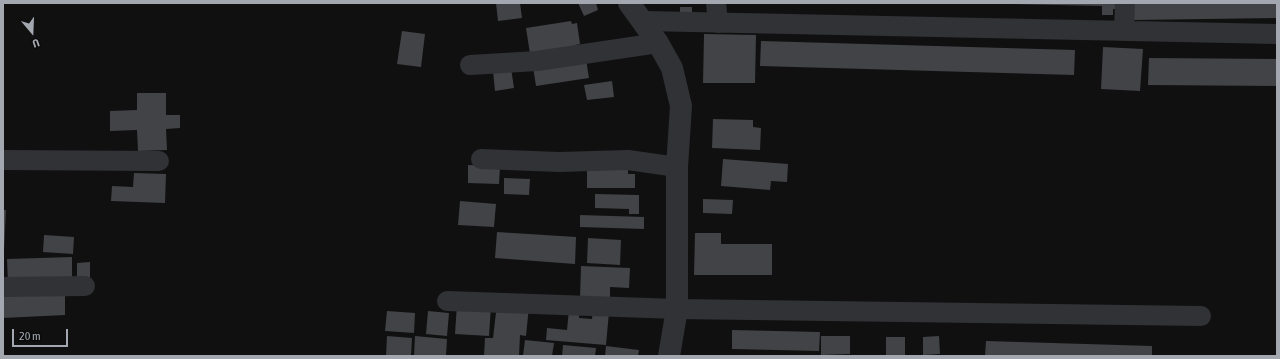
<!DOCTYPE html>
<style>
body{margin:0}
#map{position:relative;width:1280px;height:359px;overflow:hidden;background:#101011;font-family:"Asap Condensed",sans-serif}
canvas{display:block}
.frame{position:absolute;inset:0;border:4px solid #a3a8b0;pointer-events:none}
.north{position:absolute;left:12px;top:12px;width:40px;height:40px;-webkit-text-stroke:3px #0b0b0c;paint-order:stroke;rotate:161deg;font-size:11px;font-weight:700;line-height:16px;text-align:center;color:#a3a8b0}
.north::after{content:'';display:block;margin:auto;width:14px;height:18px;background:#a3a8b0;clip-path:polygon(50% 0,100% 100%,50% 72%,0 100%)}
.scale{position:absolute;left:12px;top:329px;width:56px;height:18px;box-sizing:border-box;border:2px solid #a3a8b0;border-top:0;padding-left:5px;font-size:12px;line-height:14px;white-space:nowrap;color:#a3a8b0;-webkit-text-stroke:3px #0b0b0c;paint-order:stroke}
</style>
<div id="map">
<canvas width="1280" height="359"></canvas>
<div class="frame"></div>
<div class="north">U</div>
<div class="scale">20 m</div>
</div>
<script>
const context = document.querySelector('canvas').getContext('2d');
context.lineJoin = 'round';
function paint(path, color) { context.fillStyle = color; context.fill(path, 'evenodd'); }
const toPath = rows => new Path2D(rows.map(r => 'M' + r).join(''));
function trace(path, color, width, dash) { context.strokeStyle = color; context.lineWidth = width; context.lineCap = dash ? 'butt' : 'round'; context.setLineDash(dash || []); context.stroke(path); }
paint(toPath([
 [496,3,520,3,522,18,498,21],
 [578,3,596,3,598,10,584,16],
 [1011,3,1118,3,1118,9,1113,9,1113,15,1102,15,1102,6,1011,4],
 [1133,3,1277,3,1277,18,1133,20],
 [680,7,692,7,692,18,680,19],
 [571,21,572,24,577,23,580,44,575,45,576,53,531,60,526,28],
 [402,31,425,34,421,67,397,64],
 [704,34,756,35,755,83,703,83],
 [761,41,1075,50,1074,75,760,66],
 [1103,47,1143,49,1140,91,1101,89],
 [1149,58,1277,59,1277,86,1148,85],
 [586,59,589,78,536,86,533,67],
 [511,68,514,88,495,91,493,71],
 [612,81,614,97,587,100,584,85],
 [137,93,166,93,166,115,180,115,180,128,166,129,167,150,138,151,137,130,110,131,110,111,137,110],
 [713,119,753,120,753,127,761,128,760,150,712,148],
 [723,159,788,164,787,182,771,181,770,190,721,186],
 [468,165,500,166,499,184,468,183],
 [587,165,628,166,628,174,635,174,635,188,587,188],
 [134,173,166,174,165,203,111,201,112,186,133,187],
 [504,178,530,179,529,195,504,194],
 [595,194,639,195,639,214,629,214,629,209,595,208],
 [703,199,733,200,732,214,703,213],
 [460,201,496,204,494,227,458,225],
 [3,210,6,210,4,251,3,251],
 [580,215,644,217,644,229,580,227],
 [497,232,576,237,575,264,495,258],
 [695,233,721,233,721,244,772,244,772,275,694,275],
 [44,235,74,237,73,254,43,252],
 [588,238,621,240,620,265,587,263],
 [72,257,72,281,8,283,7,259],
 [90,262,90,281,77,281,77,263],
 [581,266,630,268,629,288,610,287,610,299,580,298],
 [65,290,65,315,3,318,3,293],
 [457,304,491,306,489,336,455,334],
 [497,304,529,306,526,336,520,335,519,356,484,356,485,338,493,338],
 [569,310,579,311,579,318,592,319,593,310,609,312,606,345,546,340,547,328,567,330],
 [387,311,415,313,414,333,385,331],
 [428,311,449,313,447,336,426,334],
 [732,330,820,332,819,351,732,349],
 [387,336,412,338,411,356,386,356],
 [415,336,447,339,446,356,414,356],
 [821,336,850,336,850,354,821,355],
 [939,336,940,354,923,355,923,337],
 [886,337,905,337,905,355,886,355],
 [525,340,554,343,552,356,523,356],
 [986,341,1152,346,1152,356,985,356],
 [563,345,596,348,595,356,562,356],
 [606,346,639,350,638,356,605,356]
]), '#424346');
trace(toPath([
 [716,3,718,23],
 [643,21,1277,34],
 [1124,31,1125,3],
 [470,65,537,61,658,43],
 [481,159,559,162,628,160,677,167],
 [3,160,159,161],
 [3,287,85,286],
 [447,301,677,309,1201,316]
]), '#313235', 20);
trace(toPath([
 [629,3,658,43,672,68,681,106,677,167,677,309,669,356]
]), '#313235', 22);
</script>
